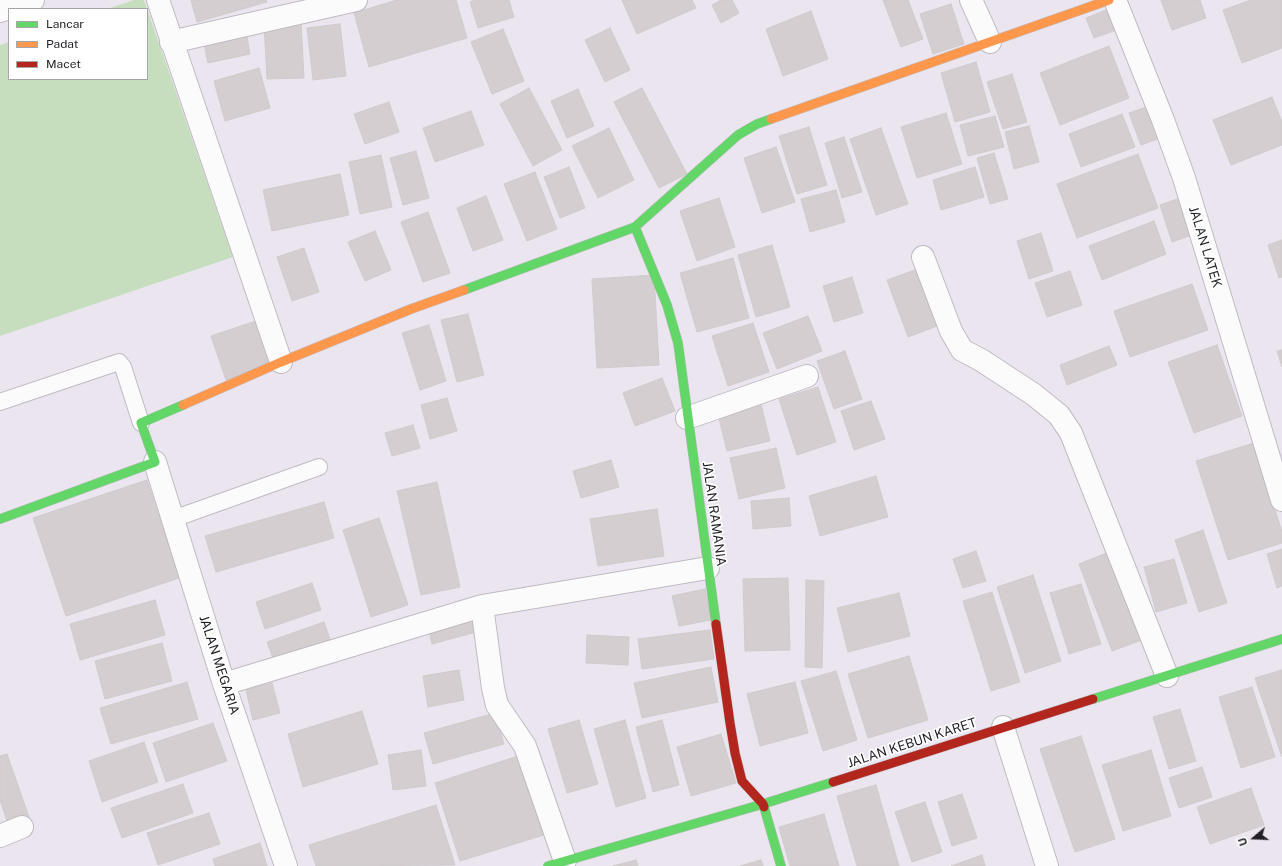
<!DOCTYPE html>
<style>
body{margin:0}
#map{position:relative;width:1282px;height:866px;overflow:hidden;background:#eae5ee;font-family:"Public Sans",sans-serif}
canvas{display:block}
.legend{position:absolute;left:8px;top:8px;width:140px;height:72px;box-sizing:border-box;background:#fff;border:1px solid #a7a5a8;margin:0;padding:5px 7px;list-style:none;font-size:12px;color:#221e25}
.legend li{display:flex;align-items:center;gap:8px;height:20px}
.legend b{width:20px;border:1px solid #a7a5a8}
.north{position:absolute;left:1234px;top:818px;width:40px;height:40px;-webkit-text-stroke:3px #fff;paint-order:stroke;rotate:251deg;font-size:11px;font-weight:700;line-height:16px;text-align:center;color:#221e25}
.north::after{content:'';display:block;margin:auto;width:14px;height:18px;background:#221e25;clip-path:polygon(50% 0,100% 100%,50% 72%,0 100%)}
</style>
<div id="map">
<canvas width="1282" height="866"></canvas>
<ul class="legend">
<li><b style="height:5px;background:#63d668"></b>Lancar</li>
<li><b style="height:5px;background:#ff974d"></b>Padat</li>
<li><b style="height:5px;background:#b3261e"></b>Macet</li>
</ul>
<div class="north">U</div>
</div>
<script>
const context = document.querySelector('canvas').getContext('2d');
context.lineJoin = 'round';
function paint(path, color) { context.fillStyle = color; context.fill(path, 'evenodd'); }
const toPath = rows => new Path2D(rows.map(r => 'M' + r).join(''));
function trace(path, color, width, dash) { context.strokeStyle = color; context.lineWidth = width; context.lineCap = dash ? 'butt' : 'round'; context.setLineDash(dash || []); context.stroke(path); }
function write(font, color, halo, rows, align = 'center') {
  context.font = font + ' "Public Sans",sans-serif'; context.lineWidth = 3.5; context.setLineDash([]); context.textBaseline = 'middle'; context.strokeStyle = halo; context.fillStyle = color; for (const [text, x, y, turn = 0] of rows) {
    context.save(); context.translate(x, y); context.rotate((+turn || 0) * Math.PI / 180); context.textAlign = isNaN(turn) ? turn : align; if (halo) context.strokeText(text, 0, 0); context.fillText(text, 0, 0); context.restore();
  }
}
paint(toPath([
 [134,0,144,0,233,257,0,336,0,45,9,42,9,79,147,79,147,9,107,9]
]), '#c6debe');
const building = toPath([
 [191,0,266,0,267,2,197,22,191,0],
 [397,0,456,0,467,38,369,67,354,13,397,0],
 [475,0,509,0,514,17,478,28,470,2,475,0],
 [622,0,692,0,696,8,637,34,622,0],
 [721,0,732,0,739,13,721,23,712,5,721,0],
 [883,0,908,0,923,39,901,47,883,0],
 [1161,0,1200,0,1206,18,1172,30,1161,0],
 [1251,0,1282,0,1282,48,1242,63,1223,10,1251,0],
 [951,4,964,44,933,54,920,14,951,4],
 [1111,8,1119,29,1094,38,1086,18,1111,8],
 [811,11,828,59,783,76,766,29,811,11],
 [301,23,304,78,267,79,264,24,301,23],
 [340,24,346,76,313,80,307,28,340,24],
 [610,28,630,70,605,82,585,40,610,28],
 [503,29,524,81,492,94,471,42,503,29],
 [246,31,250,54,208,63,203,39,246,31],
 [1109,46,1129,98,1060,125,1040,73,1109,46],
 [976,62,990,112,955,122,941,73,976,62],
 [259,68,270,108,225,121,214,81,259,68],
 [1012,74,1027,122,1003,129,987,82,1012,74],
 [529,88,562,150,533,166,500,104,529,88],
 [642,88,687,174,659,188,614,102,642,88],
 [578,89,594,126,567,138,551,101,578,89],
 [1272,97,1282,122,1282,145,1231,165,1213,120,1272,97],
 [389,102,399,132,365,144,354,114,389,102],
 [1155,104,1166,136,1141,145,1129,113,1155,104],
 [471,111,484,145,435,162,423,128,471,111],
 [946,113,962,164,917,178,901,127,946,113],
 [1122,114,1135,147,1081,167,1069,134,1122,114],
 [995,116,1004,147,968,156,960,125,995,116],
 [1029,126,1039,162,1014,169,1005,132,1029,126],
 [809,127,827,185,797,194,779,136,809,127],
 [609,128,634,180,598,198,572,146,609,128],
 [881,128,908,204,876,215,850,139,881,128],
 [844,137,862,192,842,198,825,143,844,137],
 [776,147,795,202,762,213,744,158,776,147],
 [416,151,429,198,403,205,390,158,416,151],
 [994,153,1008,199,990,204,977,158,994,153],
 [1138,154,1158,208,1077,238,1057,184,1138,154],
 [381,155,392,207,360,214,349,162,381,155],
 [569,167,585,208,560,218,544,177,569,167],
 [975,167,984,197,941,210,933,180,975,167],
 [535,172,557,229,527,241,504,184,535,172],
 [340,174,349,215,272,231,263,190,340,174],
 [836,190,845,222,810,232,801,199,836,190],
 [486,196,503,240,473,251,457,208,486,196],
 [1186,196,1198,233,1172,242,1160,205,1186,196],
 [719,198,735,247,697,261,680,211,719,198],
 [428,212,450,273,423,282,401,222,428,212],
 [1154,221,1166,254,1102,280,1089,246,1154,221],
 [375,231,391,270,365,281,348,242,375,231],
 [1041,233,1053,271,1029,279,1017,241,1041,233],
 [1282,240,1282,277,1279,278,1268,245,1282,240],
 [772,245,790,307,756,317,738,255,772,245],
 [304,248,319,292,292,301,277,257,304,248],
 [733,258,749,318,697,332,680,273,733,258],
 [915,270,937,326,908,337,887,280,915,270],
 [1070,271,1082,305,1047,317,1035,283,1070,271],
 [654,275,659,365,597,368,592,279,654,275],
 [852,277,863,313,834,322,823,286,852,277],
 [1192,284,1208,330,1130,357,1114,311,1192,284],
 [468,314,484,375,457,382,441,320,468,314],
 [808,316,822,351,777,369,763,333,808,316],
 [259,320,274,364,226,380,211,336,259,320],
 [753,323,769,372,728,386,712,336,753,323],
 [429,325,446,381,420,390,402,333,429,325],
 [1217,345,1242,416,1194,433,1168,362,1217,345],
 [1109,346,1117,365,1067,385,1060,365,1109,346],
 [1282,350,1282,367,1277,351,1282,350],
 [845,351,862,399,834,409,817,361,845,351],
 [662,378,675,411,635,426,623,393,662,378],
 [818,387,836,442,797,455,779,399,818,387],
 [447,398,457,431,430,439,421,405,447,398],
 [760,400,770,441,727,451,717,410,760,400],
 [871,401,885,439,854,450,841,411,871,401],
 [413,425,420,448,392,456,385,433,413,425],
 [1254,443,1282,532,1282,543,1228,560,1196,461,1254,443],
 [776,448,785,488,739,499,730,458,776,448],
 [611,460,619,487,581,498,573,471,611,460],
 [876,476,888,517,820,536,809,496,876,476],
 [147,480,179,578,66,616,33,518,147,480],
 [437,482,460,587,421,595,397,491,437,482],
 [789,498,791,526,753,529,751,501,789,498],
 [324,502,334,538,216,572,205,536,324,502],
 [657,509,664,556,598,566,590,519,657,509],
 [379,518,408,605,371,617,343,530,379,518],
 [1203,530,1227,603,1199,612,1175,540,1203,530],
 [1282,549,1282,586,1277,588,1267,554,1282,549],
 [976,551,986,581,963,588,953,559,976,551],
 [1109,552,1142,640,1112,651,1079,564,1109,552],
 [1174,559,1187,603,1156,612,1144,567,1174,559],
 [1033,575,1061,661,1025,673,997,587,1033,575],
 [788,578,790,650,745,651,743,579,788,578],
 [806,580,824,581,822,668,805,667,806,580],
 [312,583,321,610,265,629,256,602,312,583],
 [1081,584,1101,644,1069,654,1050,593,1081,584],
 [705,589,711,620,679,626,672,596,705,589],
 [992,592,1020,682,991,691,963,601,992,592],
 [899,593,910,636,848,652,837,608,899,593],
 [155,600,165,635,80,660,70,624,155,600],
 [471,616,476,632,432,644,428,627,471,616],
 [324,622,331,642,274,661,267,642,324,622],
 [710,630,714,659,642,669,638,639,710,630],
 [587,635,629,637,628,665,586,663,587,635],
 [162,643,172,681,105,699,95,661,162,643],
 [909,656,928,720,868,738,848,674,909,656],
 [711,667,718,702,642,718,634,683,711,667],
 [459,670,464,700,428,707,423,676,459,670],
 [1282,670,1282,757,1255,678,1282,670],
 [836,671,857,740,823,751,801,681,836,671],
 [187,682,198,719,111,744,100,708,187,682],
 [795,682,808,733,760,746,747,694,795,682],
 [272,683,280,713,253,720,246,690,272,683],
 [1252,687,1275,757,1241,768,1219,697,1252,687],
 [1180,709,1196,761,1169,769,1153,717,1180,709],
 [362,711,378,764,303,787,288,734,362,711],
 [495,713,504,744,433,764,424,733,495,713],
 [579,720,598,784,567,793,548,729,579,720],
 [625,720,646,798,616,807,594,729,625,720],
 [662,720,679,785,653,792,636,727,662,720],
 [213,723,227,761,166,782,153,743,213,723],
 [721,734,736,783,691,796,677,747,721,734],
 [1081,736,1115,839,1075,852,1040,749,1081,736],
 [144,742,158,782,102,802,89,761,144,742],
 [421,750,426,786,393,790,388,755,421,750],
 [1151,750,1171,816,1123,831,1102,765,1151,750],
 [7,754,30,820,9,827,0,800,0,756,7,754],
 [521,755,547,834,460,861,435,783,521,755],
 [1202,767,1212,797,1179,808,1169,778,1202,767],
 [183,784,193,813,122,838,111,808,183,784],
 [876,785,899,866,857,866,837,796,876,785],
 [1251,788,1264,825,1210,844,1197,807,1251,788],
 [962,794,977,838,952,846,938,802,962,794],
 [925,802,942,852,912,862,895,812,925,802],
 [436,805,455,865,316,866,309,845,436,805],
 [209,813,220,844,158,865,147,833,209,813],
 [824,814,839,866,790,866,779,827,824,814],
 [260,843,267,866,215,866,213,859,260,843],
 [982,855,985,866,951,866,982,855],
 [636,860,638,866,613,866,636,860],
 [761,860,763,866,740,866,761,860]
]);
paint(building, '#d4ced1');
trace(building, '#d0cacc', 1);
const lane = toPath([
 [0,402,119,362,123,367,141,423],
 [173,519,319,467]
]);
const street = toPath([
 [158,0,281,362],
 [971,0,990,42],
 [1115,0,1163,120,1184,178,1282,500],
 [0,11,33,0],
 [171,42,356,0],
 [923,257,951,331,962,350,981,360,1033,394,1059,415,1071,433,1167,676],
 [687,418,807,376],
 [155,462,224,684,286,866],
 [224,684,482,606],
 [1003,727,1047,866],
 [0,836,22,827],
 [565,861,525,746,497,705,493,688,482,606,708,568]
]);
const fast = toPath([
 [635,227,667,305,678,343,716,624],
 [464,290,635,227,738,135,757,124,771,119],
 [0,519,155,462,141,423,183,405],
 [1093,699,1282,639],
 [764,807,781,866],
 [548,866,763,804,833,782]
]);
const slow = toPath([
 [771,119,1109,0],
 [183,405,281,362,411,309,464,290]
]);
const jam = toPath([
 [716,624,730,723,735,753,742,781,763,804,764,807],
 [833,782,1093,699]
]);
trace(lane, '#bfbbc3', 18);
trace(street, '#bfbbc3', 24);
trace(fast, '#bfbbc3', 10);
trace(slow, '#bfbbc3', 10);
trace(jam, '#bfbbc3', 10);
trace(lane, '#fcfbfc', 16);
trace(street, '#fcfbfc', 22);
trace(fast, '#63d668', 9);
trace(slow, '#ff974d', 9);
trace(jam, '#b3261e', 9);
write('13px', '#221e25', '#fff', [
 ["JALAN LATEK",1205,247,73],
 ["JALAN RAMANIA",714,514,82],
 ["JALAN MEGARIA",219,665,72],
 ["JALAN KEBUN KARET",912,743,-18]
]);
</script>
